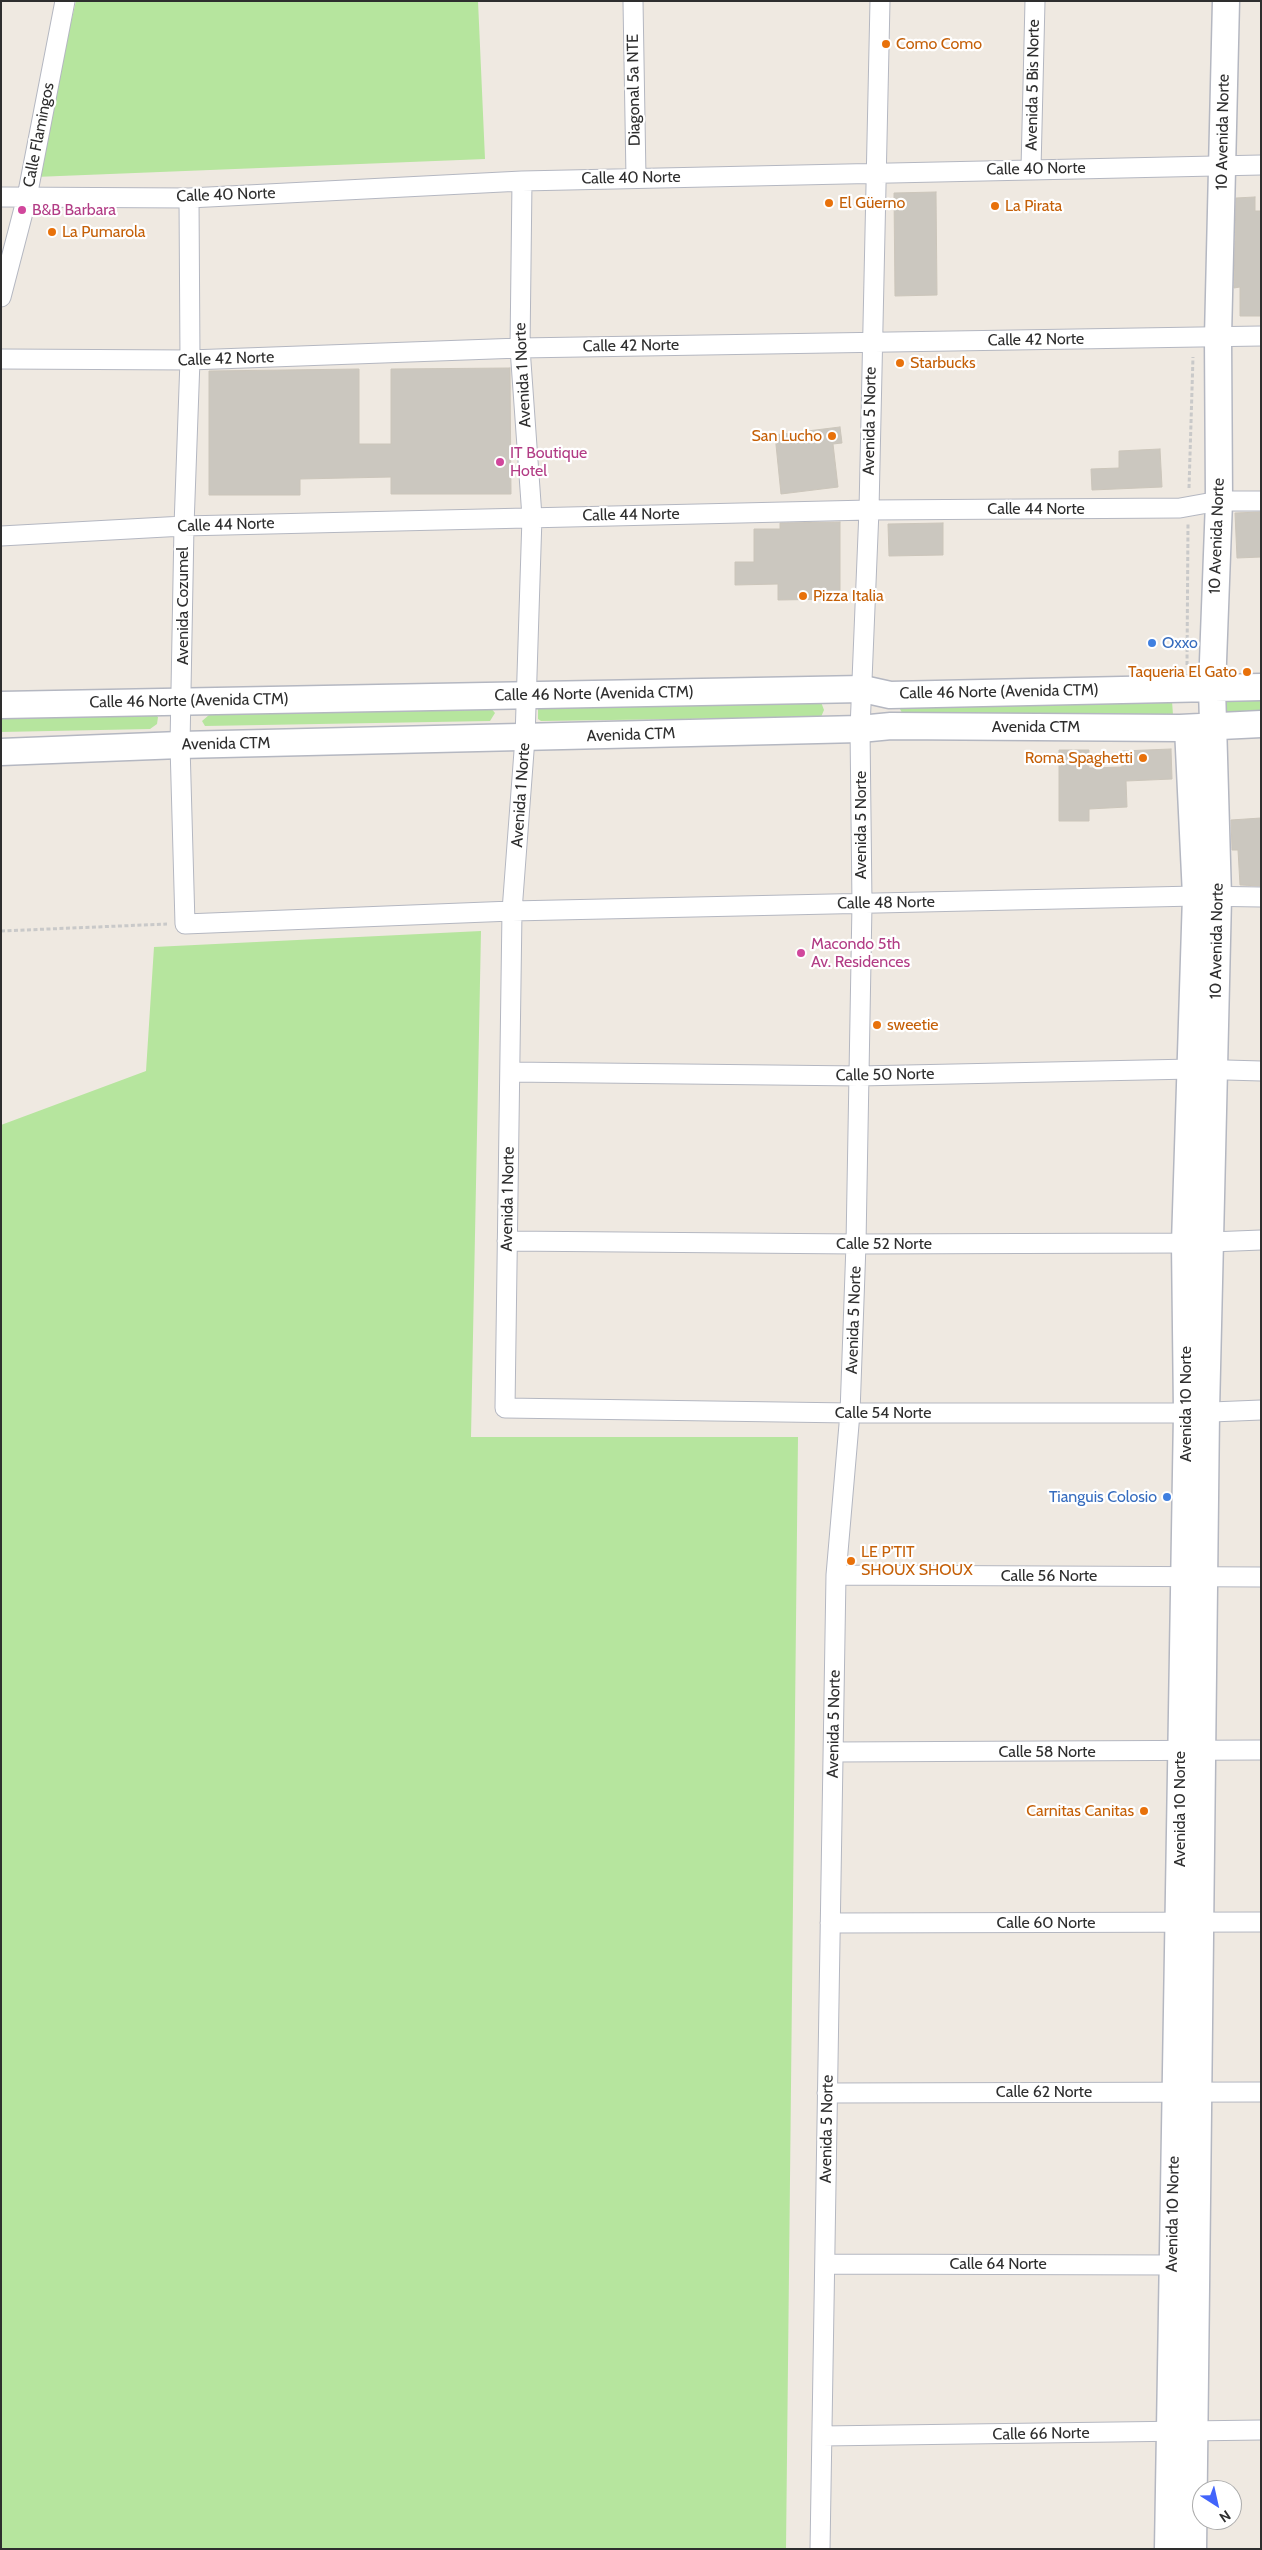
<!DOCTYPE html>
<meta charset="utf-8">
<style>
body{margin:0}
#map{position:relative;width:1262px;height:2550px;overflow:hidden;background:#efe9e1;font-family:Cabin,sans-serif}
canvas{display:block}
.frame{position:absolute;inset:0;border:2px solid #2e2e2e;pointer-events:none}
.north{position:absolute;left:1192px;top:2480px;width:50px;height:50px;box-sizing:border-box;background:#fff;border:1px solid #ababab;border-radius:50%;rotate:145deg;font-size:14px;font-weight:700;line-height:20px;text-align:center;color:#2e2e2e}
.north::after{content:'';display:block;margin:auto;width:18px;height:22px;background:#4264fb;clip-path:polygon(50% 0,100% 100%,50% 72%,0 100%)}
</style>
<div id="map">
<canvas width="1262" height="2550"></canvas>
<div class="frame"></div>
<div class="north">N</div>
</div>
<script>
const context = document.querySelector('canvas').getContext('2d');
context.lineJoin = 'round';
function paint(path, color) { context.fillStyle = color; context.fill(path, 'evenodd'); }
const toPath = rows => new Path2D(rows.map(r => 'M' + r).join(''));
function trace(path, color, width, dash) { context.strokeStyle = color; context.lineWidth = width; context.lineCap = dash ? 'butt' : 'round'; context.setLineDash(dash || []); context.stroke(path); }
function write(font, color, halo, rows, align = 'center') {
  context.font = font + ' Cabin,sans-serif'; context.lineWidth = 4.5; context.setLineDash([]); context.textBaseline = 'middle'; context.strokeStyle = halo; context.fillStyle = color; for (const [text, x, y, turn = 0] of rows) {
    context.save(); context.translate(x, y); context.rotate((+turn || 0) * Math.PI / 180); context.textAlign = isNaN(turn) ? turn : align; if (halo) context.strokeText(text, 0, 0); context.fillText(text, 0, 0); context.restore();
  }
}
paint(toPath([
 [76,1,478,1,485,159,35,177],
 [1261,698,1261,712,1228,713,1222,707,1223,700],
 [1172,701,1173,715,904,717,900,709,902,705],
 [821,702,824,710,821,717,541,721,538,719,538,709,542,708],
 [490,707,495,713,490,721,205,726,202,721,209,715],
 [152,712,158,717,157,724,150,729,1,732,1,716],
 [481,931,471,1437,798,1437,786,2549,1,2549,1,1125,146,1071,154,947]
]), '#b6e59e');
const building = toPath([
 [936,192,937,295,895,296,894,193,936,192],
 [1255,197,1255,211,1261,211,1261,316,1240,316,1240,287,1234,288,1236,198,1255,197],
 [510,368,511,494,391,494,391,477,300,479,300,495,209,495,209,371,359,369,359,444,391,444,391,369,510,368],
 [840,427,842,443,833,444,838,487,781,494,775,435,840,427],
 [1160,449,1162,487,1092,490,1091,469,1119,468,1119,451,1160,449],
 [1261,512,1261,557,1237,558,1235,513,1261,512],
 [840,522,840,599,778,600,778,584,735,585,735,562,754,562,754,529,780,529,780,523,840,522],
 [943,523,943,555,889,556,888,524,943,523],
 [1171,749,1172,779,1126,781,1127,807,1089,809,1089,821,1059,821,1059,750,1089,750,1089,768,1122,767,1122,751,1171,749],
 [1261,818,1261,886,1240,885,1238,850,1232,850,1231,820,1261,818]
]);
paint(building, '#cbc7bf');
trace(building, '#cbc5ba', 1);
const street = toPath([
 [633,1,636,178],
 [1031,169,1035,1],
 [522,181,520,348,532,517,525,738,512,911,505,1408,850,1413,1187,1413,1261,1410],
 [1,197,189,198,522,181,1261,165],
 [189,198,190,360,184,526,180,745,185,924,512,911,1196,896,1261,897],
 [1,297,27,197,65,1],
 [1,359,190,360,520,348,1261,336],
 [1,536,184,526,869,510,1180,508,1219,501,1261,501],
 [510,1072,859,1076,1192,1069,1261,1071],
 [507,1241,856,1244,1185,1243,1261,1240],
 [836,1575,1261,1577],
 [834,1752,1261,1750],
 [830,1923,1261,1922],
 [827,2093,1261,2092],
 [825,2264,1172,2265],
 [822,2436,1261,2430],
 [820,2549,836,1575,850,1413,856,1244,862,904,860,729,869,510,880,1]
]);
const secondary = toPath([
 [1,705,863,689,890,695,1261,687],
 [1,752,180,745,860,729,891,726,1180,728,1261,724],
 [1168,2549,1187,1413,1185,1243,1196,896,1188,728],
 [1193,2549,1206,1411,1218,897,1212,688,1219,501,1218,337,1226,1]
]);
trace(street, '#b4b7c1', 21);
trace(secondary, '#b4b7c1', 29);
trace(toPath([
 [1189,488,1193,357],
 [1187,665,1188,524],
 [1,931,167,924]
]), '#c9c9c9', 3, [4, 2.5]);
trace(street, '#fff', 19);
trace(secondary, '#fff', 26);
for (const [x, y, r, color] of [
 [886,44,5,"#e8710a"],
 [829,203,5,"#e8710a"],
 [995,206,5,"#e8710a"],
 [22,210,5,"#d1479c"],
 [52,232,5,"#e8710a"],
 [900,363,5,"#e8710a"],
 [832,436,5,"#e8710a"],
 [500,462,5,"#d1479c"],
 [803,596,5,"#e8710a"],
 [1152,643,5,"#3f7fe0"],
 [1247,672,5,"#e8710a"],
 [1143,758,5,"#e8710a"],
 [801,953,5,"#d1479c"],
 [877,1025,5,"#e8710a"],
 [1167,1497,5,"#3f7fe0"],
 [851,1561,5,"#e8710a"],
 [1144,1811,5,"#e8710a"]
]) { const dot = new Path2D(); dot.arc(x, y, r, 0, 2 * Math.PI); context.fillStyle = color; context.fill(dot); trace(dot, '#fff', 2); }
write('16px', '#c56008', '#fff', [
 ["Como Como",896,44],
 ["El Güerno",839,203],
 ["La Pirata",1005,206],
 ["La Pumarola",62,232],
 ["Starbucks",910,363],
 ["San Lucho",822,436,"right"],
 ["Pizza Italia",813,596],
 ["Taqueria El Gato",1237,672,"right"],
 ["Roma Spaghetti",1133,758,"right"],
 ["sweetie",887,1025],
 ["LE P'TIT",861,1552],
 ["SHOUX SHOUX",861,1570],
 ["Carnitas Canitas",1134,1811,"right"]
], 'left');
write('16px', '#2e2e2e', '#fff', [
 ["Avenida 5 Bis Norte",1033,85,-89],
 ["Diagonal 5a NTE",634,90,-91],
 ["10 Avenida Norte",1223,132,-89],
 ["Calle Flamingos",39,135,-79],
 ["Calle 40 Norte",1036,169,-1],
 ["Calle 40 Norte",631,178,-1],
 ["Calle 40 Norte",226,195,-2],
 ["Calle 42 Norte",1036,340,-1],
 ["Calle 42 Norte",631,346,-1],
 ["Calle 42 Norte",226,359,-2],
 ["Avenida 1 Norte",523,375,-93],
 ["Avenida 5 Norte",870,421,-89],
 ["Calle 44 Norte",1036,509],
 ["Calle 44 Norte",631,515,-1],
 ["Calle 44 Norte",226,525,-2],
 ["10 Avenida Norte",1217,536,-88],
 ["Avenida Cozumel",183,606,-90],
 ["Calle 46 Norte (Avenida CTM)",999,692,-1],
 ["Calle 46 Norte (Avenida CTM)",594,694,-1],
 ["Calle 46 Norte (Avenida CTM)",189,701,-1],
 ["Avenida CTM",1036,727],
 ["Avenida CTM",631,735,-2],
 ["Avenida CTM",226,744,-1],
 ["Avenida 1 Norte",521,795,-86],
 ["Avenida 5 Norte",861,825,-90],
 ["Calle 48 Norte",886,903,-1],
 ["10 Avenida Norte",1217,941,-89],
 ["Calle 50 Norte",885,1075,-1],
 ["Avenida 1 Norte",508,1199,-89],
 ["Calle 52 Norte",884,1244],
 ["Avenida 5 Norte",854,1320,-88],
 ["Avenida 10 Norte",1186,1404,-90],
 ["Calle 54 Norte",883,1413],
 ["Calle 56 Norte",1049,1576],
 ["Avenida 5 Norte",834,1724,-89],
 ["Calle 58 Norte",1047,1752],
 ["Avenida 10 Norte",1180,1809,-90],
 ["Calle 60 Norte",1046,1923],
 ["Calle 62 Norte",1044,2092],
 ["Avenida 5 Norte",827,2129,-89],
 ["Avenida 10 Norte",1173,2214,-89],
 ["Calle 64 Norte",998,2264],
 ["Calle 66 Norte",1041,2434,-1]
]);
write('16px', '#b23c85', '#fff', [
 ["B&B Barbara",32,210],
 ["IT Boutique",510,453],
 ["Hotel",510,471],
 ["Macondo 5th",811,944],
 ["Av. Residences",811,962]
], 'left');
write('16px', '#366cbe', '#fff', [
 ["Oxxo",1162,643],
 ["Tianguis Colosio",1157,1497,"right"]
], 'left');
</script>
